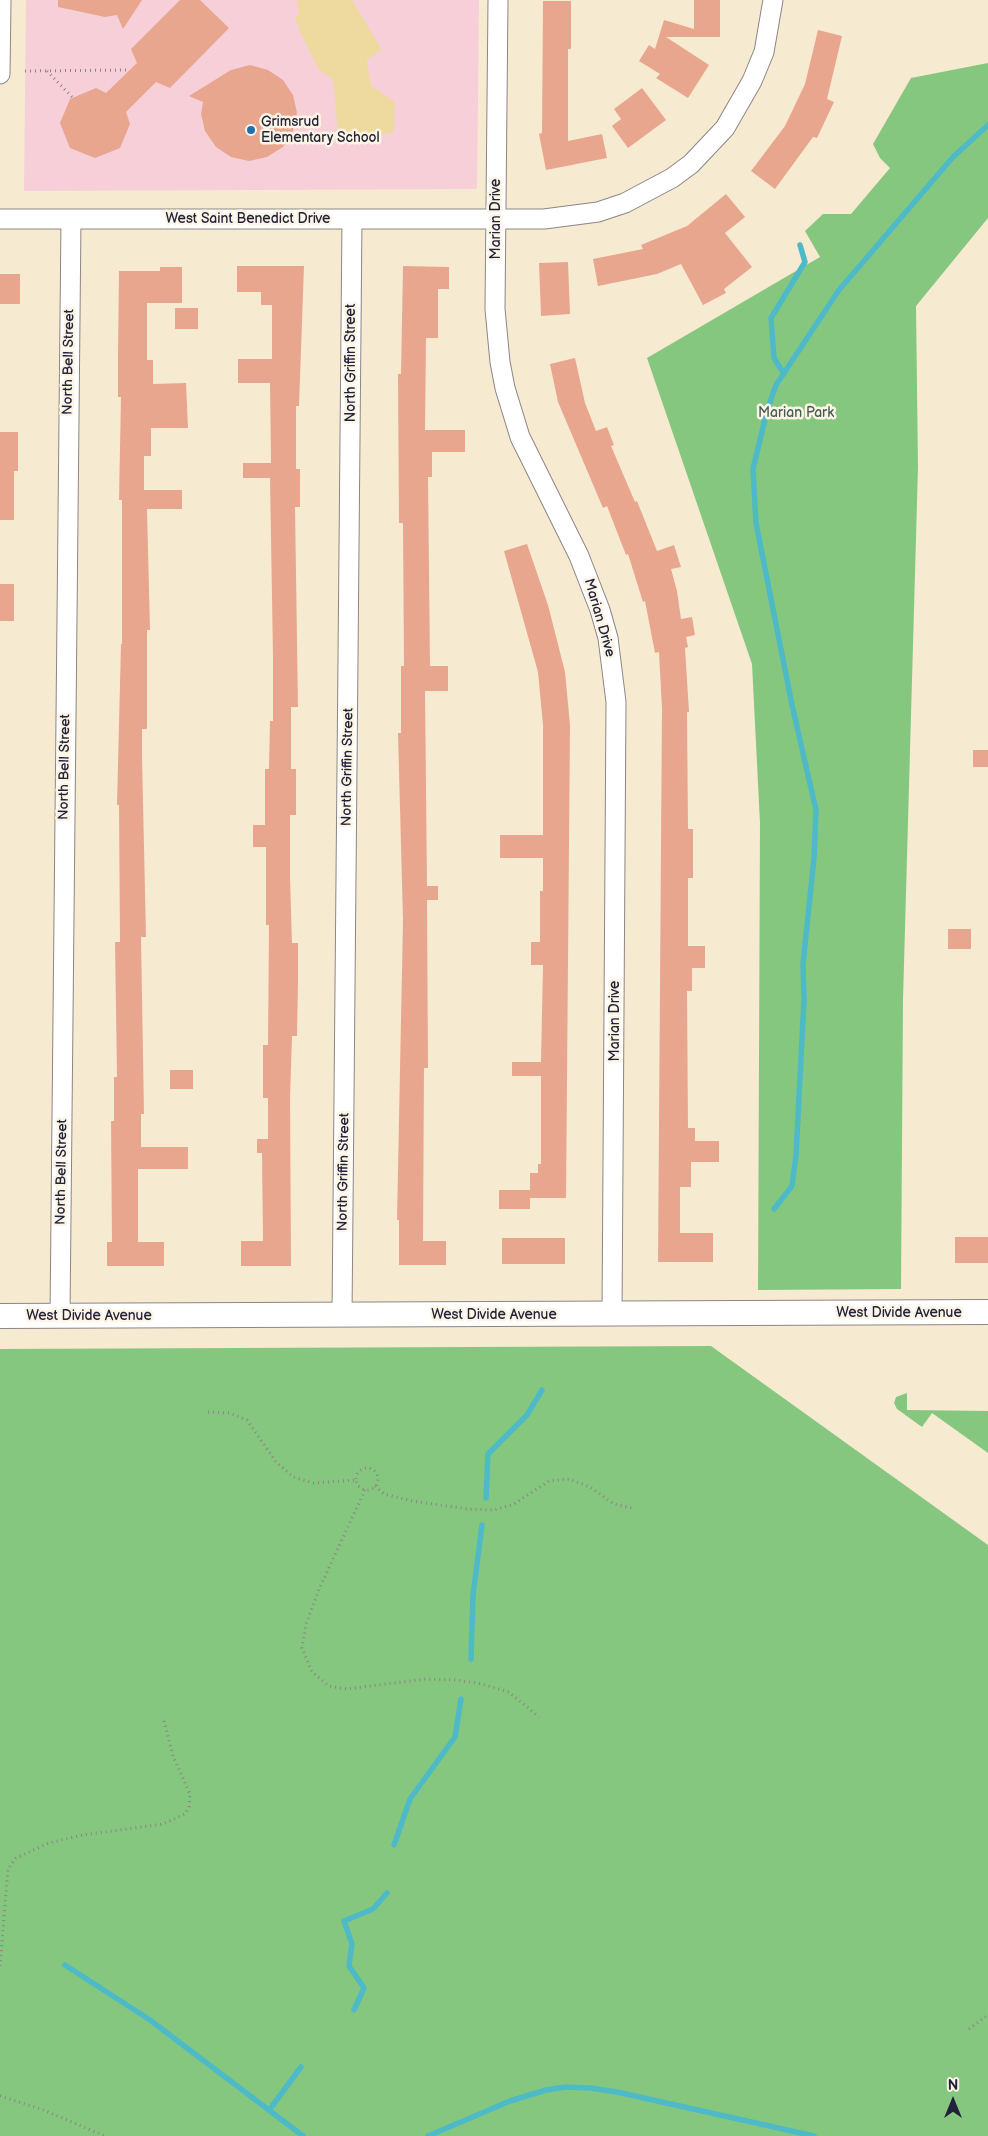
<!DOCTYPE html>
<style>
body{margin:0}
#map{position:relative;width:988px;height:2136px;overflow:hidden;background:#f6ead1;font-family:"Balsamiq Sans",sans-serif}
canvas{display:block}
.north{position:absolute;left:928px;top:2076px;width:50px;height:50px;-webkit-text-stroke:4px #fcf5e5;paint-order:stroke;rotate:0deg;font-size:14px;font-weight:700;line-height:20px;text-align:center;color:#22223b}
.north::after{content:'';display:block;margin:auto;width:18px;height:22px;background:#22223b;clip-path:polygon(50% 0,100% 100%,50% 72%,0 100%)}
</style>
<div id="map">
<canvas width="988" height="2136"></canvas>
<div class="north">N</div>
</div>
<script>
const context = document.querySelector('canvas').getContext('2d');
context.lineJoin = 'round';
function paint(path, color) { context.fillStyle = color; context.fill(path, 'evenodd'); }
const toPath = rows => new Path2D(rows.map(r => 'M' + r).join(''));
function trace(path, color, width, dash) { context.strokeStyle = color; context.lineWidth = width; context.lineCap = dash ? 'butt' : 'round'; context.setLineDash(dash || []); context.stroke(path); }
function write(font, color, halo, rows, align = 'center') {
  context.font = font + ' "Balsamiq Sans",sans-serif'; context.lineWidth = 5; context.setLineDash([]); context.textBaseline = 'middle'; context.strokeStyle = halo; context.fillStyle = color; for (const [text, x, y, turn = 0] of rows) {
    context.save(); context.translate(x, y); context.rotate((+turn || 0) * Math.PI / 180); context.textAlign = isNaN(turn) ? turn : align; if (halo) context.strokeText(text, 0, 0); context.fillText(text, 0, 0); context.restore();
  }
}
paint(toPath([
 [26,0,479,0,477,189,24,191]
]), '#f6cfd8');
paint(toPath([
 [988,63,988,218,916,306,918,467,903,999,901,1289,758,1290,760,823,752,664,647,358,820,257,805,231,823,214,851,214,890,168,880,158,873,144,911,78],
 [711,1346,988,1545,988,2136,0,2136,0,1349],
 [907,1393,907,1410,988,1411,988,1453,932,1413,922,1427,897,1409,894,1403,896,1397]
]), '#86c77f');
paint(toPath([
 [297,0,352,0,382,50,367,59,367,62,371,86,395,102,394,129,390,134,338,133,333,79,319,70,301,34,295,17,299,15]
]), '#eeda9e');
trace(toPath([
 [784,374,774,358,771,318,805,262,800,245],
 [774,1209,792,1186,796,1155,804,1000,803,964,814,858,816,810,792,705,756,523,753,469,767,411,776,385,839,290,953,157,988,125],
 [486,1498,488,1454,527,1415,542,1390],
 [471,1659,473,1595,482,1525],
 [394,1845,410,1799,455,1737,461,1699],
 [65,1965,150,2020,303,2136],
 [354,2010,364,1988,349,1966,352,1944,344,1921,373,1909,387,1893],
 [270,2109,301,2067],
 [428,2136,510,2101,546,2090,566,2087,590,2088,617,2092,814,2136]
]), '#4ebac8', 5.5);
paint(toPath([
 [58,0,142,0,123,29,117,15,105,17,58,7],
 [180,0,200,0,229,28,170,88,156,82,126,112,130,124,120,148,95,158,70,148,60,123,70,99,96,88,106,93,137,63,131,49],
 [694,0,720,0,720,37,666,37,709,65,688,98,656,78,660,74,639,61,649,45,655,49,664,20,694,29],
 [543,1,571,1,571,49,568,49,568,141,602,134,607,158,546,170,539,134,542,133],
 [818,30,842,36,827,99,834,102,817,138,813,137,775,189,751,171,785,126,805,84],
 [250,65,268,70,283,80,293,95,297,113,293,131,283,147,267,157,249,161,231,157,216,147,205,131,201,114,203,102,189,96,231,70],
 [642,88,666,120,628,148,612,126,621,119,614,109],
 [726,194,745,217,725,233,752,267,724,289,726,293,703,305,681,264,657,274,598,286,593,259,643,249,641,245,687,226],
 [568,262,570,314,541,316,539,263],
 [237,266,304,266,299,406,296,406,296,469,300,469,300,507,295,507,298,707,291,707,291,769,296,769,296,815,290,815,290,878,292,943,298,943,298,981,297,1036,292,1036,290,1098,291,1266,241,1266,241,1241,263,1241,262,1153,257,1153,257,1139,268,1139,268,1098,263,1098,263,1045,268,1045,269,925,266,925,266,847,253,847,253,825,265,825,265,769,269,769,270,721,273,721,273,657,270,478,243,478,243,463,271,463,270,383,238,383,238,359,272,359,272,305,261,305,261,292,237,292],
 [403,266,449,267,449,289,438,289,438,338,426,338,425,430,465,430,465,452,432,452,432,477,428,477,430,666,448,666,448,691,425,691,427,886,438,886,438,900,427,900,428,1068,424,1068,423,1241,446,1241,446,1265,399,1265,399,1220,397,1220,403,920,398,733,401,733,401,666,404,666,403,523,399,523,398,374,401,374],
 [160,267,182,267,182,303,147,303,147,360,153,360,153,384,186,383,188,428,151,428,151,456,144,456,144,490,182,490,182,509,147,509,150,630,147,630,147,729,142,729,142,757,146,937,141,937,144,1114,141,1114,141,1147,188,1147,188,1169,138,1169,138,1242,164,1242,164,1266,107,1266,107,1242,112,1242,111,1121,114,1121,114,1077,117,1077,115,942,120,942,119,805,117,805,121,644,122,644,122,500,119,500,121,397,118,397,118,355,119,271,160,271],
 [0,274,20,274,20,304,0,304],
 [175,308,198,308,198,329,175,329],
 [575,358,585,403,596,431,607,427,614,445,611,446,635,502,637,501,657,551,674,545,681,567,671,569,677,591,681,619,692,617,695,635,686,637,688,647,685,648,689,712,687,712,688,829,693,829,693,878,688,878,688,946,705,946,705,968,692,968,692,991,687,991,688,1128,695,1128,695,1141,719,1141,719,1162,691,1162,691,1187,680,1187,680,1233,713,1233,713,1262,658,1262,662,709,659,652,655,653,645,601,643,602,628,554,626,555,607,506,603,508,558,402,550,364],
 [0,432,18,432,18,471,14,471,14,520,0,520],
 [527,544,548,605,565,672,570,725,566,1198,530,1198,530,1209,499,1209,499,1190,530,1190,530,1173,538,1173,538,1164,541,1164,541,1076,512,1076,512,1062,541,1062,543,965,531,965,531,942,540,942,540,891,543,891,543,858,500,858,500,835,543,835,543,725,538,672,504,551],
 [0,584,14,584,14,621,0,621],
 [973,750,988,750,988,767,973,767],
 [948,929,971,929,971,949,948,949],
 [170,1070,193,1070,193,1089,170,1089],
 [955,1237,988,1237,988,1263,955,1263],
 [502,1238,565,1238,565,1264,502,1264]
]), '#e9a68e');
const minor = toPath([
 [498,0,495,309,500,362,505,388,520,437,579,556,600,610,608,638,616,702,612,1315],
 [0,74,1,0],
 [0,219,544,219,598,212,625,203,672,178,691,164,725,128,752,81,764,52,773,0],
 [60,1316,71,219],
 [342,1316,352,219]
]);
const tertiary = toPath([
 [0,1316,988,1312]
]);
trace(minor, '#8c8686', 21);
trace(tertiary, '#8c8686', 26);
trace(toPath([
 [25,71,130,70],
 [47,71,73,98],
 [208,1412,230,1413,247,1420,276,1462,293,1477,313,1483,356,1480],
 '356 1479a11 11 0 1 1 22 0a11 11 0 1 1-22 0Z',
 [375,1486,384,1494,412,1501,468,1509,494,1510,514,1504,549,1481,569,1479,590,1487,614,1504,635,1509],
 [365,1490,320,1587,306,1624,302,1648,312,1672,329,1686,346,1689,426,1679,457,1680,482,1684,509,1692,539,1717],
 [0,1966,8,1869,16,1858,49,1843,83,1835,163,1824,185,1814,189,1807,190,1794,173,1756,163,1717],
 [969,2029,988,2015],
 [0,2096,41,2109,105,2136]
]), '#8c8686', 3, [1, 4]);
trace(minor, '#fff', 19);
trace(tertiary, '#fff', 24);
for (const [x, y, r, color] of [
 [251,130,5,"#1f6fb2"]
]) { const dot = new Path2D(); dot.arc(x, y, r, 0, 2 * Math.PI); context.fillStyle = color; context.fill(dot); trace(dot, '#fcf5e5', 2); }
write('14px', '#22223b', '#fcf5e5', [
 ["Grimsrud",261,122],
 ["Elementary School",261,138]
], 'left');
write('14px', '#22223b', '#fcf5e5', [
 ["West Saint Benedict Drive",248,219],
 ["Marian Drive",496,219,-90],
 ["North Bell Street",69,362,-89],
 ["North Griffin Street",351,363,-90],
 ["Marian Drive",599,618,74],
 ["North Bell Street",65,767,-89],
 ["North Griffin Street",348,767,-89],
 ["Marian Drive",615,1021,-90],
 ["North Bell Street",62,1172,-89],
 ["North Griffin Street",344,1172,-89],
 ["West Divide Avenue",899,1313],
 ["West Divide Avenue",494,1315],
 ["West Divide Avenue",89,1316]
]);
write('14px', '#455c53', '#fcf5e5', [
 ["Marian Park",796,413]
]);
</script>
